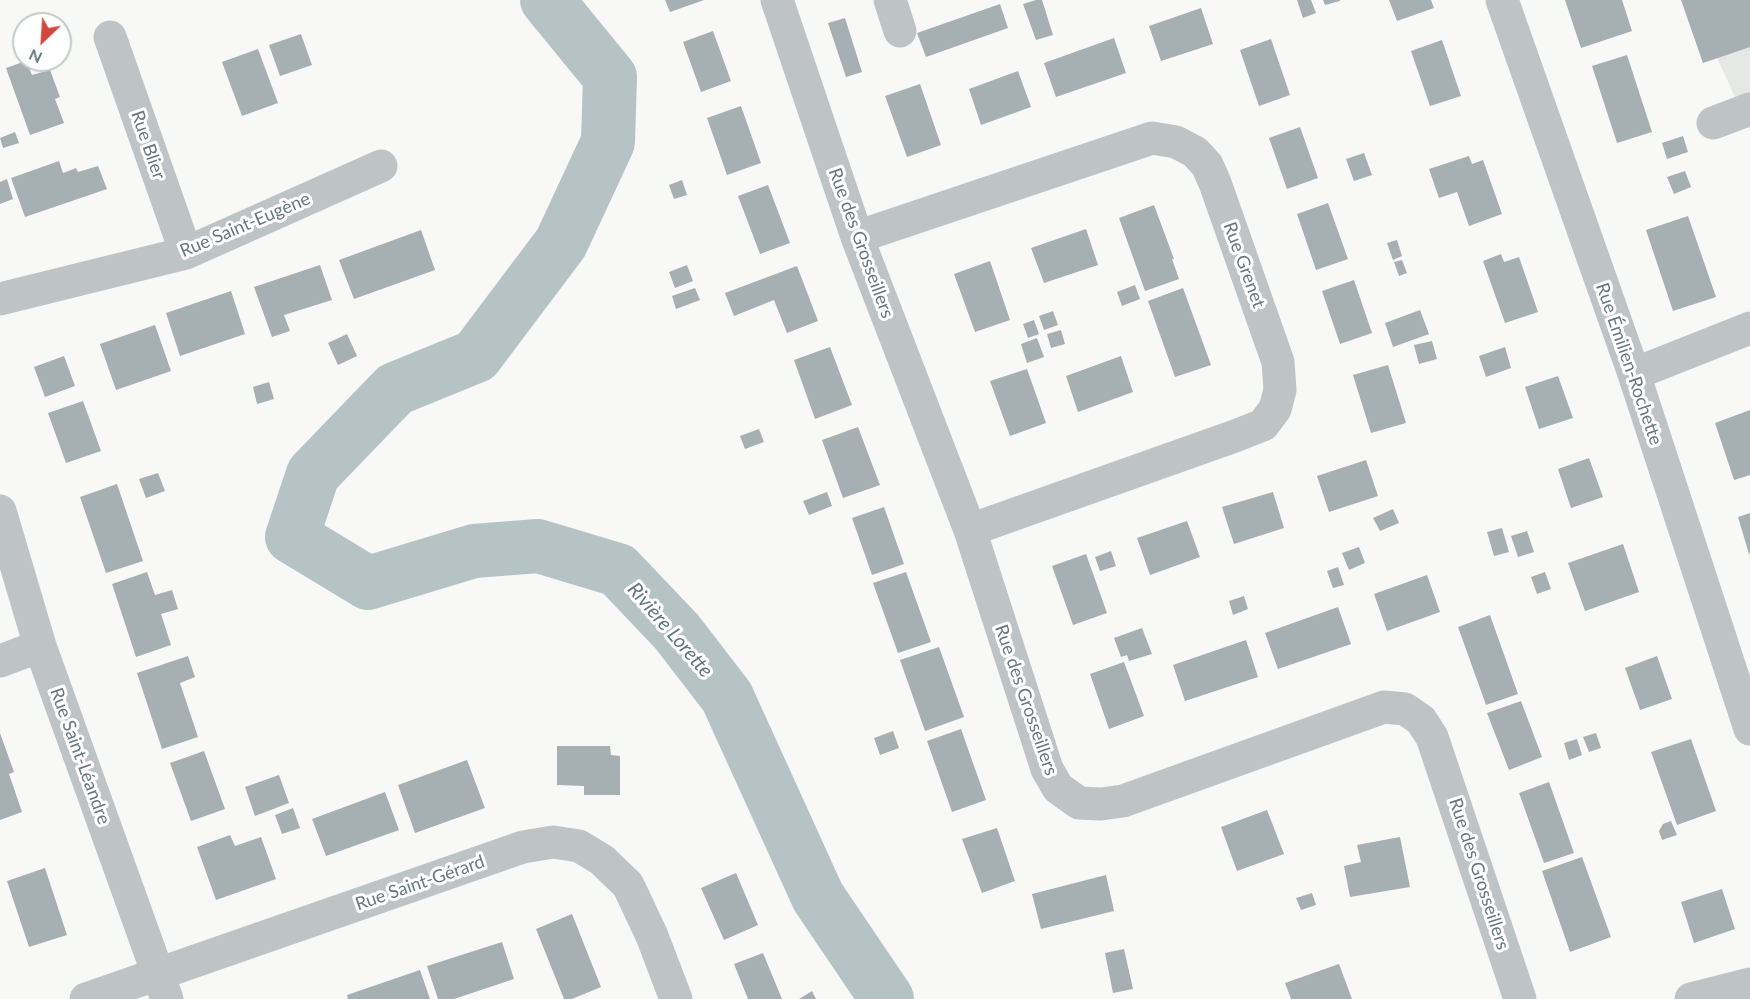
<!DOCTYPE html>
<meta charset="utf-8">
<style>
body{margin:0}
#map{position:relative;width:1750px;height:999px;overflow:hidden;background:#f8f8f6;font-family:Lato,sans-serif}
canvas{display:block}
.north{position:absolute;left:12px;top:12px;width:60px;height:60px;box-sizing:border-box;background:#fff;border:2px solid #c2c9cb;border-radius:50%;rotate:205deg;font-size:16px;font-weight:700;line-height:24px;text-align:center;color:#66787e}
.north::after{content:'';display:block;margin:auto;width:21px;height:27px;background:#d2473d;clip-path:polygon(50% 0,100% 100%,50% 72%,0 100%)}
</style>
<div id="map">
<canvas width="1750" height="999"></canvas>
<div class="north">N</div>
</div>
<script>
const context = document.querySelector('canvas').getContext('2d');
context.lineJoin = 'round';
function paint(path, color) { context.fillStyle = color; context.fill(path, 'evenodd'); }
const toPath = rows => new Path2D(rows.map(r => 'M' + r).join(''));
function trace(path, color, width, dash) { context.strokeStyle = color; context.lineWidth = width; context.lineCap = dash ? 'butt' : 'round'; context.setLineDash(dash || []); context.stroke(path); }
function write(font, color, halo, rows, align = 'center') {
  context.font = font + ' Lato,sans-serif'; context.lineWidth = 6; context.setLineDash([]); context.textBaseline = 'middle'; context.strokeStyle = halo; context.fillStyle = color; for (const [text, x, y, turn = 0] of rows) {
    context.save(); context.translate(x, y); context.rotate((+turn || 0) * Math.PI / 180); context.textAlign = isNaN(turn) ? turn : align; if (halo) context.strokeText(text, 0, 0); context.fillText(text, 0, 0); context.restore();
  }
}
paint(toPath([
 [1690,0,1750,0,1750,129]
]), '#e6e8e6');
trace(toPath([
 [547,0,610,77,608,142,561,243,476,356,395,389,313,474,292,537,368,583,474,551,538,546,618,570,677,632,727,697,818,897,887,999]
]), '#b6c3c5', 54);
paint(toPath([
 [665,0,704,0,670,12],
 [1036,0,1042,0,1053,35,1036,40,1023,4],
 [1297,0,1311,0,1316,13,1303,18],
 [1323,0,1340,0,1340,1,1325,5],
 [1389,0,1431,0,1434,8,1397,21],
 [1565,0,1622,0,1632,31,1581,48],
 [1681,0,1750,0,1750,47,1703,63],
 [1000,4,1008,28,926,57,917,33],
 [1201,8,1213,44,1161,61,1149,26],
 [845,18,862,72,846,77,828,23],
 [713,31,731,81,701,92,683,42],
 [301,34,312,65,280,76,269,45],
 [1114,38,1126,73,1056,97,1044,63],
 [1271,39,1290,95,1259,106,1240,50],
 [1442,40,1461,96,1430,106,1411,51],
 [258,49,278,103,242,116,222,62],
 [1627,55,1652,132,1617,143,1592,66],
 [26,61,32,75,50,70,60,97,55,99,64,123,30,135,6,68],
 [1018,71,1031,107,981,125,969,89],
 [920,84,941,145,907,157,885,96],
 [741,106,761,163,727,175,707,118],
 [1300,127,1318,178,1287,189,1269,138],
 [15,132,19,143,3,148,0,138],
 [1683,136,1688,152,1667,159,1662,143],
 [1364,153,1372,175,1354,181,1346,159],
 [1469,156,1472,164,1483,160,1502,214,1469,226,1457,192,1439,198,1429,169],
 [59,161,63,173,76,168,78,172,98,166,107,189,25,217,11,178],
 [1685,171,1691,187,1674,194,1667,177],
 [7,179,13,199,0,204,0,182],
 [682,180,687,195,674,199,669,185],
 [768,185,790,243,760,254,738,196],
 [1328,203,1348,259,1316,270,1297,214],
 [1154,205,1174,259,1172,259,1179,279,1145,291,1119,218],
 [1688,216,1716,297,1673,311,1646,230],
 [1086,229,1098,265,1044,283,1031,248],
 [421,230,435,270,354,299,339,260],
 [1397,240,1402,256,1393,260,1387,243],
 [1501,254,1504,262,1519,257,1538,312,1505,323,1483,261],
 [1402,260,1407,273,1399,276,1394,262],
 [990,261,1010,320,975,332,954,274],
 [320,265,332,300,284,315,290,331,272,337,254,287],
 [687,265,693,281,675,288,669,272],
 [797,266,818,321,787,333,774,300,734,316,725,293],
 [1354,280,1372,333,1340,344,1322,291],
 [1135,285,1140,299,1122,306,1117,292],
 [695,288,700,300,676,309,672,296],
 [1183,288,1211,365,1175,377,1148,301],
 [231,291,245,334,180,356,166,313],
 [1420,310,1429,334,1393,347,1385,323],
 [1053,311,1058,325,1044,330,1039,316],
 [1034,320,1039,334,1028,338,1023,324],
 [155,325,171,371,116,390,100,344],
 [1061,330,1065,344,1051,348,1047,334],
 [347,334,357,356,338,365,328,343],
 [1037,338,1044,357,1027,363,1021,344],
 [1432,341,1437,359,1419,364,1414,345],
 [830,347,852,405,815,419,794,360],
 [1505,347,1511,368,1486,377,1479,356],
 [64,356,75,386,45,397,34,367],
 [1121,356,1133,392,1078,412,1066,376],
 [1388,365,1406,423,1371,433,1353,375],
 [1027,369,1046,423,1010,436,990,381],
 [1558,376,1573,418,1539,429,1525,387],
 [269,382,274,399,257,404,253,387],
 [83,401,101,451,66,463,48,413],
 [1750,410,1750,475,1734,480,1715,423],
 [858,427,880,485,843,498,822,440],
 [759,429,764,442,745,449,740,436],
 [1589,458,1603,497,1571,508,1558,469],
 [1366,460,1378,496,1329,512,1317,476],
 [158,473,165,491,146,498,139,479],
 [117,484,143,561,106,573,80,497],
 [827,492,832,506,809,515,803,501],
 [1273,492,1284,528,1234,544,1222,507],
 [884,507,904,564,872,575,852,518],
 [1393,509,1399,523,1380,531,1373,518],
 [1750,513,1750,554,1749,554,1738,517],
 [1187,521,1200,557,1150,575,1137,538],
 [1502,528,1509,552,1494,556,1487,532],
 [1527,531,1534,552,1518,557,1511,536],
 [1623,544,1639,592,1585,611,1568,563],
 [1359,547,1365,563,1349,570,1342,553],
 [1111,551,1116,566,1100,571,1095,557],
 [1086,554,1107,613,1073,625,1052,566],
 [1338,567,1344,585,1333,588,1327,571],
 [147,572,155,595,172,590,178,609,161,614,171,645,136,657,112,584],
 [906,572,931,642,898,653,873,583],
 [1545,572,1551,589,1537,594,1531,577],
 [1427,575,1440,612,1387,631,1374,594],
 [1244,596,1248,609,1233,615,1229,601],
 [1338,607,1351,644,1278,669,1265,633],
 [1490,615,1518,694,1486,705,1458,627],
 [1142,628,1152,654,1129,661,1127,655,1121,657,1114,638],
 [1246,640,1258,677,1185,701,1173,665],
 [939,647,964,717,925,731,900,660],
 [188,656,195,677,180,683,198,737,162,749,137,673],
 [1657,656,1672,699,1640,710,1625,668],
 [1124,662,1144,716,1109,729,1090,674],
 [1521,701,1542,757,1509,770,1487,713],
 [961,729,986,800,952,812,927,741],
 [893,731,899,748,880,755,874,738],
 [0,733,14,772,9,774,22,812,0,820],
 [1596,733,1601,748,1589,752,1583,737],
 [1577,739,1582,755,1569,760,1564,743],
 [1691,739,1716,811,1677,825,1651,752],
 [557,746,610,746,611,755,620,756,620,795,584,795,584,786,557,785],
 [204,751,225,809,191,821,170,763],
 [467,760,485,808,415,833,398,785],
 [279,775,289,803,255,816,245,787],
 [1549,782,1574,853,1544,863,1519,793],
 [385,792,399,830,326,856,312,819],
 [293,808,300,828,282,834,275,815],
 [1267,810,1284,854,1237,871,1221,827],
 [1671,821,1677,835,1662,840,1659,831,1663,824],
 [997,828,1015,881,982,893,962,839],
 [230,835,235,846,261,837,276,879,216,900,197,847],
 [1400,837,1410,887,1350,897,1344,866,1361,862,1357,845],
 [1582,857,1611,937,1570,952,1542,871],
 [45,868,67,935,29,947,7,881],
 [736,873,758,925,724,940,701,888],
 [1106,875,1114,911,1041,929,1032,894],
 [1722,889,1735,929,1694,943,1681,902],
 [1312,893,1316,905,1301,910,1296,898],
 [572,914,601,987,572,999,564,999,536,929],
 [502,942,514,979,454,999,438,999,427,966],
 [1124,949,1133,989,1113,993,1105,953],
 [763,953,782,999,748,999,734,964],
 [1339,964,1352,999,1291,999,1285,983],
 [420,970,430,999,348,999,347,995],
 [812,991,816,999,799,999]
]), '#a6afb2');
trace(toPath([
 [777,0,857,237,970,530,1047,769,1058,788,1079,803,1101,804,1123,801,1384,707,1405,709,1421,720,1432,737,1520,999],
 [890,0,900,31],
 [1502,0,1634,374,1750,729],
 [110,37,186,253],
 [1713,123,1750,109],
 [857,237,1152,138,1176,142,1195,152,1207,165,1215,183,1278,362,1280,390,1275,409,1263,425,1235,436,970,530],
 [0,299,186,253,381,166],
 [1634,374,1750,328],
 [0,511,40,646,167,999],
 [0,661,40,646],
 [86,999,523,847,553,842,579,846,602,860,628,885,652,936,676,999],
 [1691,999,1750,984]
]), '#bec3c5', 33);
write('18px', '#66787e', '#fff', [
 ["Rue Blier",148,145,71],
 ["Rue Saint-Eugène",245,225,-23],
 ["Rue des Grosseillers",861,243,70],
 ["Rue Grenet",1244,265,70],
 ["Rue Émilien-Rochette",1629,364,71],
 ["Rue des Grosseillers",1026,700,71],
 ["Rue Saint-Léandre",80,756,70],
 ["Rue des Grosseillers",1479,874,72],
 ["Rue Saint-Gérard",420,883,-19]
]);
write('italic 20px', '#617678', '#fff', [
 ["Rivière Lorette",670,630,49]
]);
</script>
